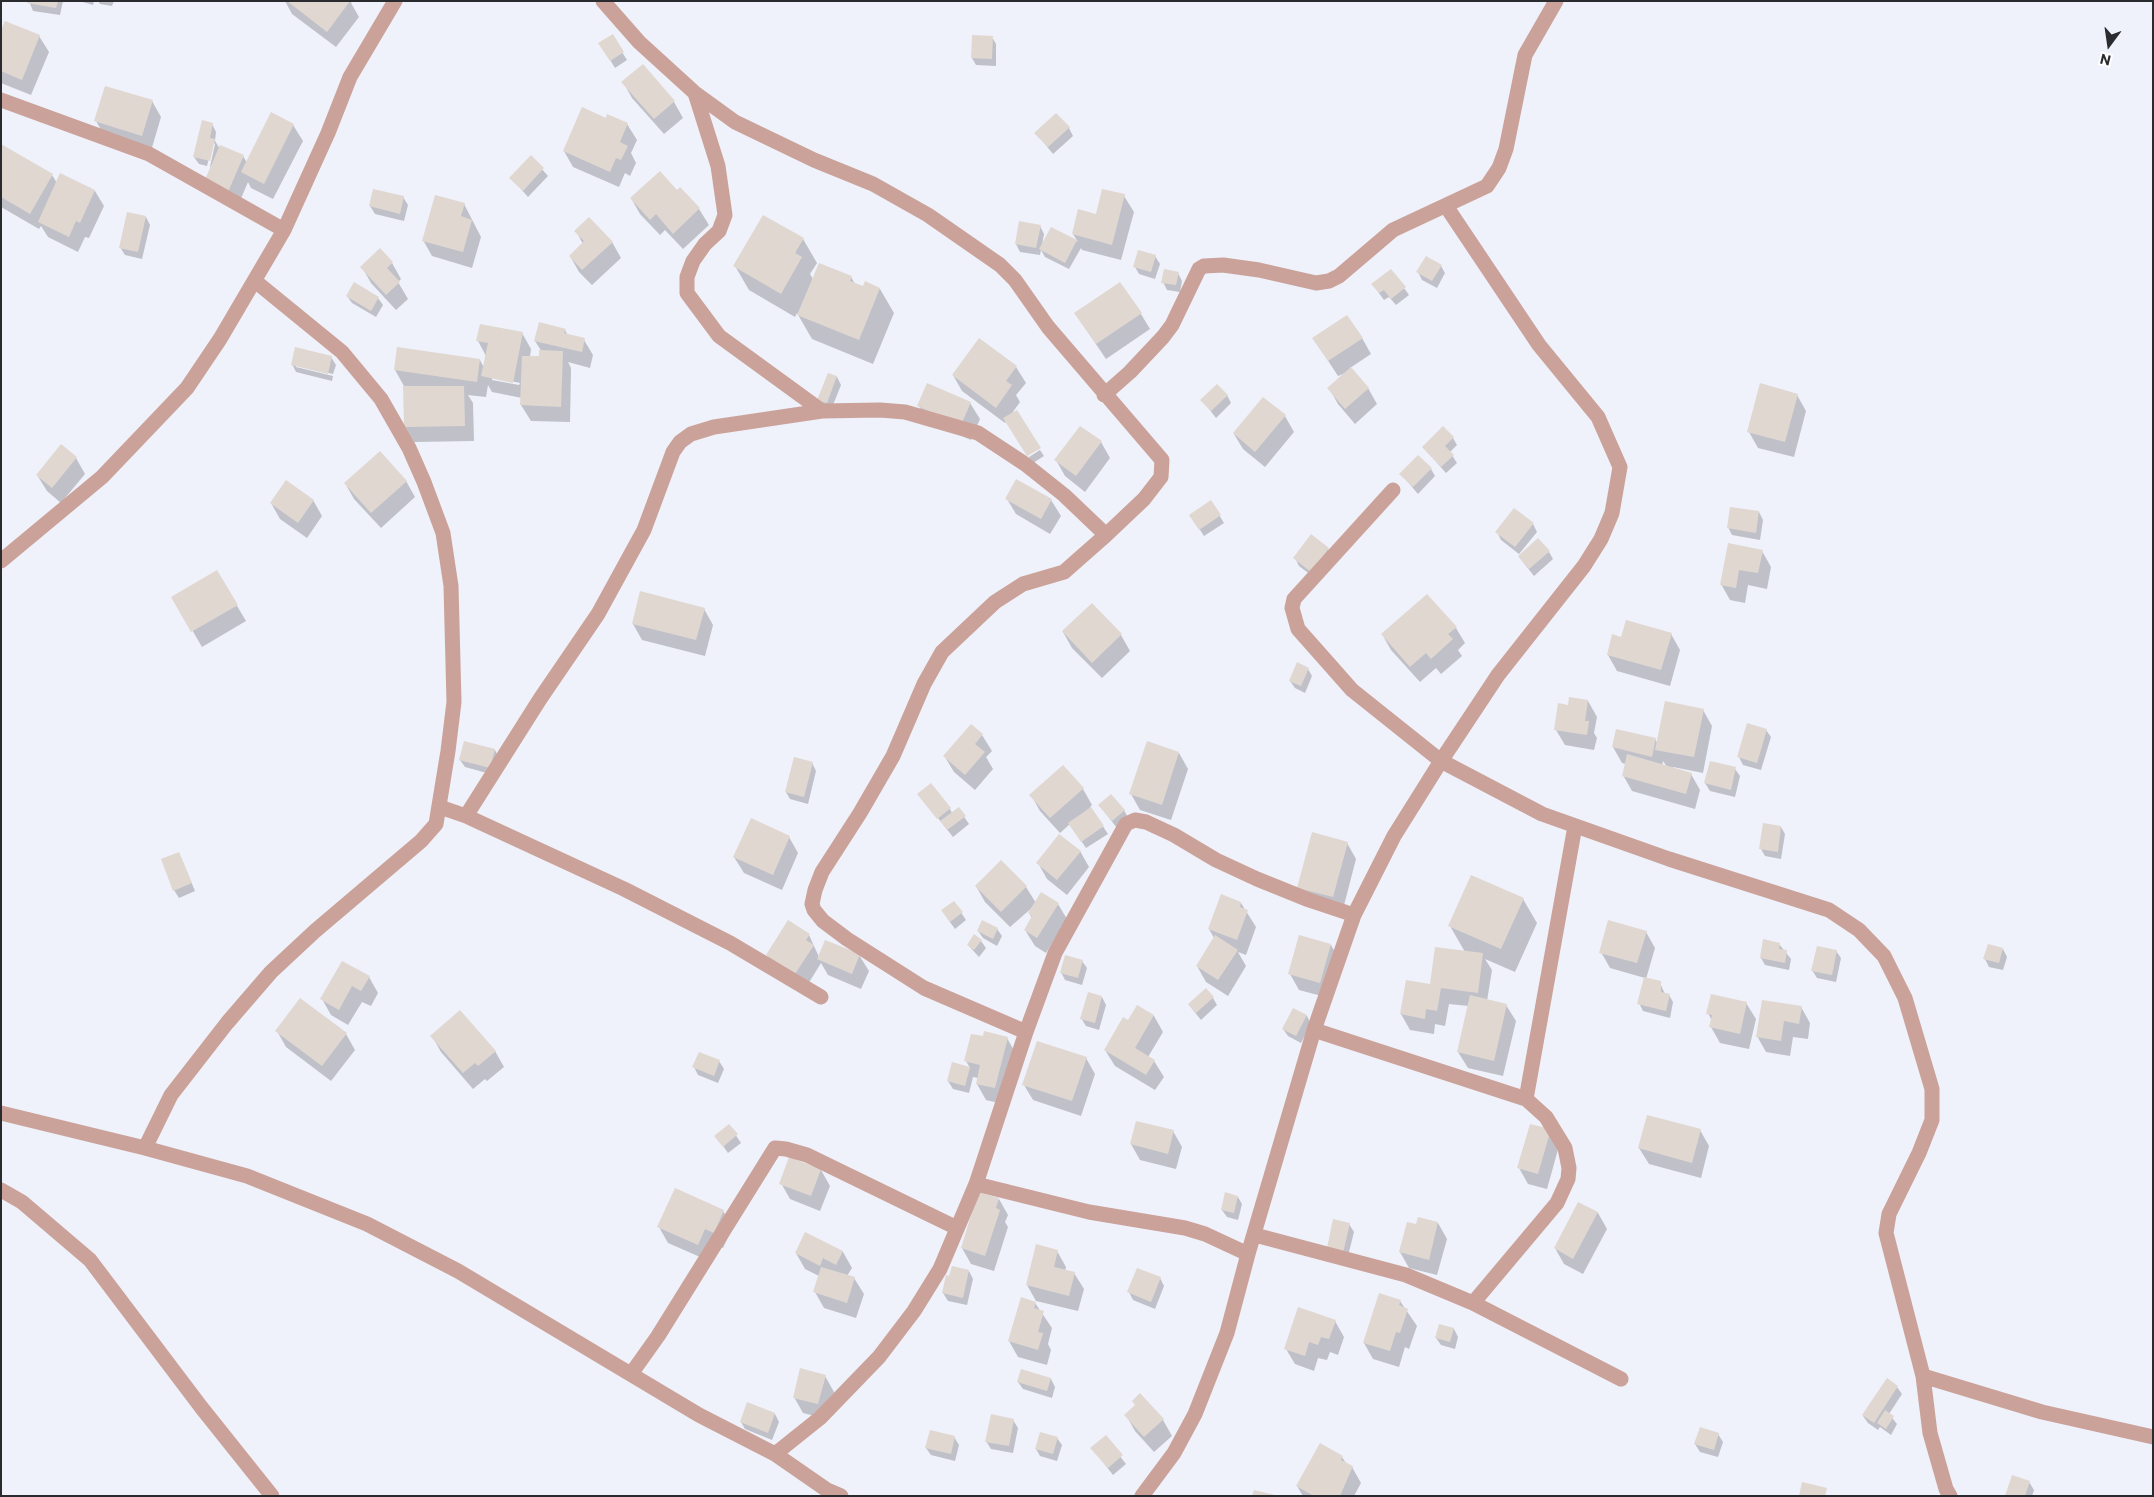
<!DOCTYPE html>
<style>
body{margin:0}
#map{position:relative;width:2154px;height:1497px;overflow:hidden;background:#eff1fb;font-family:Commissioner,sans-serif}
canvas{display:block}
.frame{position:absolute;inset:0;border:2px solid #2a2b2f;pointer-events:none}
.north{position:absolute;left:2084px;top:20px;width:50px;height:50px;-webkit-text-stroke:4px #fff;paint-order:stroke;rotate:194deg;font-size:14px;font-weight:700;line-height:20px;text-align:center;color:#2a2b2f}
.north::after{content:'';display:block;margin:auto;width:18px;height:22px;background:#2a2b2f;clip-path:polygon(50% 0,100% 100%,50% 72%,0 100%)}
</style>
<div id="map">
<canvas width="2154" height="1497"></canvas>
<div class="frame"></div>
<div class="north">N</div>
</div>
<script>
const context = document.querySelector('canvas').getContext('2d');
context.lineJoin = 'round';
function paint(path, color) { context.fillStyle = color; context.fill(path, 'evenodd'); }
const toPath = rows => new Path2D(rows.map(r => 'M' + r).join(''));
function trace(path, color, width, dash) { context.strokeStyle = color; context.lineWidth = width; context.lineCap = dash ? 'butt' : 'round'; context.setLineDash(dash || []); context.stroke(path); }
paint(toPath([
 [29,1,63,1,60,15,33,11],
 [79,1,94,1,93,5],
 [98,1,114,1,112,6,100,4],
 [285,1,352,1,351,3,359,17,336,47,292,14],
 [1,33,39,36,49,52,31,95,1,83],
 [612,36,627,60,615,68,600,43],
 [992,37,996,44,996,66,976,65,972,58],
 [623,82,674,102,683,118,664,134,632,98],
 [152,101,161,117,151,151,105,137,96,121],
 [608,116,627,124,637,140,631,153,636,163,630,176,625,173,619,187,573,167,564,151],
 [212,124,216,132,215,141,220,149,243,156,247,163,293,125,303,141,273,199,251,188,248,182,237,208,210,167,215,144,213,142,207,166,199,164,194,157],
 [1069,128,1073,136,1053,154,1036,133],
 [1,146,52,175,57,183,95,191,104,206,89,238,85,237,78,252,48,237,41,226,39,229,1,207],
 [531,157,548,176,528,197,511,178],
 [680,189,699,209,709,225,683,249,665,230,660,235,640,214,631,198,677,191],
 [1124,196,1134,212,1121,260,1082,250,1081,248,1069,269,1045,257,1041,250,1040,255,1020,252,1016,244,1040,226,1044,234,1042,245,1052,229,1078,242,1073,234],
 [403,197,408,205,404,221,375,214,370,206],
 [464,204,481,237,472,268,432,256,423,240],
 [146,217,150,225,142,259,125,255,120,247],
 [576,231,612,242,621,258,592,285,579,272,570,256,583,244],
 [803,239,817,263,810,274,813,279,851,277,855,284,864,287,866,283,880,289,894,313,873,364,812,339,797,313,795,317,749,290,735,266],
 [1155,256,1160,264,1155,279,1139,274,1135,267],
 [392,263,401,279,398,282,408,299,396,310,371,283,362,267],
 [1441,266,1445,273,1437,288,1422,280,1418,272],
 [1178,273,1182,281,1180,292,1167,290,1163,282],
 [1373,285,1404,288,1409,295,1396,305,1389,297,1384,300],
 [347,296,378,298,383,305,376,317,352,303],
 [1075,313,1141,314,1150,329,1106,359],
 [565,330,568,336,584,340,593,355,590,368,568,362,571,368,570,422,531,421,521,405,522,398,492,392,488,385,486,397,468,395,473,403,474,441,414,442,405,426,404,386,395,370,480,360,484,368,486,356,478,341,522,333,531,349,530,357,540,358,542,352,535,341],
 [492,377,520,383,519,385,492,380],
 [1362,338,1371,354,1350,368,1368,388,1377,404,1355,424,1338,404,1329,388,1348,372,1338,376,1314,339],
 [331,357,336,365,333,374,296,365,296,367,333,376,332,381,296,372,292,364],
 [1016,367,1026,383,1016,395,1020,402,1005,423,962,391,953,375],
 [828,375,837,377,841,385,831,410,819,399],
 [1227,395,1231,403,1216,418,1202,400],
 [1797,395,1806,411,1794,457,1758,448,1749,432],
 [970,403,980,419,971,440,928,422,919,406],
 [1285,416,1294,432,1265,467,1243,449,1234,434],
 [1453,438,1457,445,1450,452,1457,463,1446,473,1423,447],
 [1101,442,1110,458,1085,492,1065,476,1056,460],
 [1040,450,1044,456,1033,463,1029,457],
 [76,458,85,474,61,503,47,491,37,475],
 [1431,469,1435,476,1418,494,1401,474],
 [406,481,415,497,381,528,354,499,345,483],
 [1017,481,1051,500,1061,516,1050,534,1016,514,1007,499],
 [313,500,322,516,307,538,280,519,271,503],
 [1211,502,1224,523,1204,536,1195,522],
 [1759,512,1763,520,1760,540,1732,535,1728,527],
 [1533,524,1537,532,1519,554,1501,540,1497,532],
 [1328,549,1333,556,1316,579,1299,566,1295,558],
 [1762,551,1771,567,1767,589,1748,585,1745,603,1730,600,1721,584],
 [1549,552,1553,559,1534,576,1519,557],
 [217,572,246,621,202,647,173,597],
 [1092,605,1121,635,1130,651,1102,678,1072,648,1063,632],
 [704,609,713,625,705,656,642,640,633,624],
 [1456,628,1465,643,1458,650,1462,656,1441,674,1436,668,1420,682,1391,650,1382,634],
 [1671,634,1680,650,1670,686,1617,671,1608,655,1622,638],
 [1308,669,1312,676,1305,693,1295,688,1290,681],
 [1588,701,1597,717,1594,733,1597,738,1594,750,1565,745,1556,730,1569,706],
 [1703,710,1712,726,1703,773,1673,767,1673,769,1691,774,1700,790,1695,809,1632,791,1623,775,1626,764,1622,763,1613,747,1655,739,1658,744],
 [1663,761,1667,767,1662,766],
 [971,725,982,735,992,751,986,757,993,769,975,790,954,772,945,757],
 [1766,730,1771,737,1761,770,1743,765,1739,757],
 [465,742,495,750,499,758,494,775,465,767,460,760],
 [1179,753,1188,769,1171,820,1140,810,1131,794],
 [812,763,816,771,808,804,790,799,786,792],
 [1735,769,1740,776,1735,797,1710,791,1705,783],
 [1083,789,1092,805,1090,807,1108,834,1086,848,1070,824,1060,833,1040,811,1031,795],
 [919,794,950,809,952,813,958,808,969,824,953,837],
 [1099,805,1124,810,1128,818,1117,828],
 [1781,827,1785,834,1781,859,1765,856,1761,849],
 [789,837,798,853,782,890,744,873,734,857],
 [1347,843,1356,859,1342,913,1299,888],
 [1080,851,1089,867,1067,895,1047,879,1038,863],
 [179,853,195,891,179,898,174,890],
 [976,886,1026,887,1036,903,1058,904,1067,919,1046,953,1035,946,1025,930,1032,918,1029,913,1034,906,1010,927,985,902],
 [1523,899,1537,923,1515,972,1485,959,1492,970,1487,1001,1506,1005,1516,1021,1503,1076,1468,1068,1458,1052,1469,1006,1449,1004,1445,1026,1435,1024,1434,1034,1410,1030,1401,1014,1465,952,1450,926],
 [954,902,966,920,955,929,947,918],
 [1241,903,1256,927,1246,955,1238,952,1246,966,1228,996,1206,982,1197,966,1214,938,1209,929],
 [997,929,1002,936,997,946,983,938,978,931],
 [1646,932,1655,948,1646,979,1660,983,1665,994,1669,995,1673,1002,1670,1018,1643,1011,1639,1003,1645,978,1610,968,1601,952],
 [809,935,819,957,859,955,869,971,861,989,828,975,821,963,805,989,776,971,767,955],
 [981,941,986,948,979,957,968,945],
 [1779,944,1791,959,1789,970,1765,965,1761,958],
 [1331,945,1340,961,1329,998,1299,990,1290,974],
 [2003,949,2007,957,2003,970,1989,967,1985,959],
 [1836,951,1841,958,1836,982,1817,978,1812,970],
 [1082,961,1087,968,1082,985,1065,980,1061,972],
 [369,977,378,993,371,1006,362,1002,348,1025,331,1015,322,999],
 [1102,997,1106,1005,1099,1030,1086,1026,1081,1018],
 [1213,998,1217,1005,1201,1020,1189,1005],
 [1746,1003,1756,1019,1749,1049,1720,1043,1711,1027,1712,1021,1708,1013],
 [1137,1006,1154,1016,1163,1032,1148,1057,1154,1061,1164,1077,1155,1090,1115,1066,1105,1050,1128,1022],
 [1801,1007,1810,1023,1808,1039,1793,1037,1790,1056,1766,1052,1757,1036],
 [1294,1009,1307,1016,1311,1024,1301,1043,1288,1036,1283,1029],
 [277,1031,346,1034,355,1050,331,1081,286,1047],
 [432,1036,495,1051,504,1067,487,1081,485,1079,473,1089,441,1052],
 [984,1038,1007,1038,1016,1054,1003,1104,986,1100,977,1084,978,1078,973,1077,969,1093,953,1089,948,1081,970,1068,966,1061],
 [1086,1058,1095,1074,1081,1116,1033,1100,1024,1085],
 [719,1061,724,1069,718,1083,698,1075,694,1067],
 [729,1125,741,1143,728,1153,716,1136],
 [1550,1130,1559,1146,1547,1189,1528,1184,1519,1168],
 [1700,1130,1709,1146,1701,1178,1649,1164,1639,1148],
 [1173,1131,1182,1147,1176,1169,1140,1160,1131,1144],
 [790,1159,821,1170,830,1186,820,1211,790,1199,781,1183],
 [1238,1197,1242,1204,1238,1220,1227,1217,1222,1210],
 [999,1199,1008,1215,1005,1222,1008,1227,994,1271,971,1264,962,1248],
 [1579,1204,1598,1213,1607,1229,1583,1274,1564,1264,1555,1248],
 [723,1211,733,1227,723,1248,714,1244,707,1260,668,1243,659,1227],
 [1438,1223,1447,1239,1437,1275,1409,1268,1400,1252,1417,1225],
 [1349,1224,1354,1232,1347,1260,1332,1256],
 [806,1234,843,1252,852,1268,847,1276,854,1278,864,1294,856,1318,824,1308,815,1292,819,1276,805,1269,796,1253],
 [1057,1251,1066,1267,1065,1271,1074,1273,1084,1289,1078,1311,1036,1301,1027,1285],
 [969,1271,973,1279,967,1305,948,1301,943,1293],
 [1160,1278,1164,1286,1155,1309,1133,1300,1129,1292],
 [1400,1301,1417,1326,1409,1349,1405,1347,1399,1367,1373,1359,1364,1343],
 [1035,1303,1052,1328,1048,1344,1051,1350,1047,1365,1018,1357,1009,1341],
 [1335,1321,1344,1337,1338,1355,1330,1352,1327,1360,1318,1358,1314,1371,1295,1364,1286,1349],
 [1454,1329,1458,1337,1455,1349,1441,1345,1436,1338],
 [825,1376,834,1392,827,1419,803,1413,794,1397],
 [1051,1379,1055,1387,1052,1398,1023,1389,1018,1382],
 [1897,1387,1902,1394,1889,1414,1897,1424,1891,1435,1880,1427,1878,1430,1868,1423,1863,1416],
 [1140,1395,1163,1420,1172,1436,1154,1452,1135,1431,1126,1415,1136,1406],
 [775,1414,779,1422,772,1440,745,1429,741,1422],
 [1013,1420,1018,1428,1013,1453,991,1449,986,1441],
 [1718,1434,1723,1442,1718,1457,1700,1452,1695,1444],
 [954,1437,959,1445,955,1461,931,1455,926,1448],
 [1105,1437,1126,1464,1113,1475,1092,1448],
 [1057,1438,1062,1445,1057,1461,1040,1456,1036,1449],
 [1342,1457,1347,1465,1352,1467,1361,1483,1354,1496,1303,1496,1297,1486],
 [2029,1482,2034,1490,2032,1496,2006,1496]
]), '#0003');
paint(toPath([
 [28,1,58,1,56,8,27,3],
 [287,1,350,1,327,32],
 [5,21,40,35,22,80,1,71,1,30],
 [613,34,624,52,610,61,598,43],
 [972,35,993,36,992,59,971,58],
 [643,64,675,101,654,119,621,82],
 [105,86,153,100,142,136,94,121],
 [582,107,606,118,607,114,628,123,620,142,628,146,621,160,616,158,610,172,563,151],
 [271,112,294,124,264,184,241,172],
 [1056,113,1070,127,1048,147,1034,133],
 [202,120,213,123,210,138,215,139,210,161,193,157],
 [1,144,53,174,30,214,1,197],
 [220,145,244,155,228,192,204,182],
 [531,155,544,168,523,191,509,178],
 [660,171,677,190,680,187,700,208,673,234,656,214,650,220,630,198],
 [60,173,95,190,80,223,76,221,69,237,38,222],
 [373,189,404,196,400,214,369,206],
 [1102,189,1125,194,1112,245,1072,234,1078,209,1096,214],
 [435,195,465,203,461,216,472,220,463,252,422,241],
 [127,212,146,216,138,252,119,248],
 [763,215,804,238,795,253,802,257,781,294,733,266],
 [589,217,613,242,582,270,569,256,584,241,574,231],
 [1019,221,1041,225,1036,248,1015,244],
 [1051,227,1077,240,1065,263,1039,249],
 [380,248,393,262,387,268,400,282,386,295,360,267],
 [1138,250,1156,255,1151,272,1133,267],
 [1426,256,1442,265,1432,281,1416,272],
 [819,263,852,276,850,281,863,286,865,281,880,288,859,340,797,315],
 [1164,269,1179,272,1176,285,1161,283],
 [1391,269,1406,287,1391,299,1384,290,1379,293,1371,284],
 [354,282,379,297,371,311,346,296],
 [1120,282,1142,313,1096,344,1074,313],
 [1347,315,1363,338,1328,361,1312,338],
 [539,322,566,329,564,333,585,338,582,352,534,341],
 [480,324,523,332,513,383,481,376,488,343,476,341],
 [979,338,1017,366,1006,381,1012,385,996,408,952,375],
 [295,347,332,356,328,374,291,365],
 [397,347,480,359,477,382,394,370],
 [539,350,563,351,561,407,520,405,522,356,539,356],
 [1351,367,1369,388,1345,409,1327,388],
 [828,373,837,376,827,403,817,400],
 [927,383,971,402,961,425,917,406],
 [1760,383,1798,394,1785,442,1747,432],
 [1217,384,1228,395,1211,411,1200,400],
 [403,386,464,386,465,426,404,427],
 [1263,397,1286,415,1255,452,1233,433],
 [1017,410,1041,448,1027,456,1003,418],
 [1080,426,1102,441,1076,476,1054,460],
 [1443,426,1454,437,1445,446,1454,455,1441,467,1422,447],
 [61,444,77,457,52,488,36,475],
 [380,451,407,481,371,513,344,483],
 [1418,455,1432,468,1413,487,1399,474],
 [1016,479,1052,499,1041,519,1005,499],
 [286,480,314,500,298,523,270,503],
 [1211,500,1221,515,1199,530,1189,515],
 [1730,507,1759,511,1756,533,1727,528],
 [1514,508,1534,523,1515,547,1495,532],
 [1311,534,1329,548,1311,572,1293,558],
 [1538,538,1550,551,1529,569,1518,556],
 [1728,543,1763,550,1758,573,1739,570,1736,588,1720,585],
 [217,570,238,605,191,632,171,597],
 [640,591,705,608,696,640,632,624],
 [1427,594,1457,627,1448,634,1453,639,1431,659,1426,653,1410,667,1381,634],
 [1092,603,1122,634,1092,663,1062,631],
 [1626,620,1672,633,1661,670,1607,655,1612,634,1621,637],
 [1297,662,1309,668,1301,686,1289,681],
 [1569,697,1588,700,1585,721,1589,721,1587,735,1554,730,1558,703,1568,705],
 [1665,701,1704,709,1694,757,1655,750],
 [1747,723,1767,729,1757,763,1737,757],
 [971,724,983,734,975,744,985,752,965,775,943,756],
 [1616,729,1656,738,1652,757,1612,747],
 [464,741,495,749,490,768,459,760],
 [1147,741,1179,752,1162,805,1129,794],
 [1627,754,1692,773,1686,794,1622,776],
 [794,757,813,762,804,797,785,792],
 [1710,761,1736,767,1731,790,1704,783],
 [1063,765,1084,788,1050,818,1029,795],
 [931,783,951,808,937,819,917,794],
 [1111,794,1125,810,1112,821,1098,805],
 [959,807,966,816,947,830,940,821],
 [1091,807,1104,826,1081,842,1068,823],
 [751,818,790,836,773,875,733,857],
 [1763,823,1781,826,1778,852,1759,849],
 [1312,832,1348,842,1333,897,1297,888],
 [1059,834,1081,851,1057,880,1036,863],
 [179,852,192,883,173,891,161,859],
 [1001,860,1027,886,1001,912,975,886],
 [1471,875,1524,898,1501,949,1448,926],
 [1041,892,1059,903,1037,938,1024,930,1032,916,1028,913],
 [1221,894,1241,902,1240,907,1248,910,1237,940,1208,929],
 [954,901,963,912,950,922,941,910],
 [788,920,810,934,806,940,814,945,795,974,766,955],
 [982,920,998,928,993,939,977,931],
 [1608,920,1647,931,1637,963,1599,953],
 [974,934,982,940,974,950,967,945],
 [1215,935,1238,950,1218,980,1196,966],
 [1299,935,1331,944,1320,983,1288,974],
 [1763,939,1780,943,1779,949,1787,950,1785,963,1760,958],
 [825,940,860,954,852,974,817,959],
 [1988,944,2003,948,1999,963,1983,959],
 [1817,946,1837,950,1832,975,1811,971],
 [1435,947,1483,953,1478,993,1441,988,1437,1011,1426,1009,1425,1019,1400,1014,1406,980,1430,984],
 [1065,955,1083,960,1078,978,1060,973],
 [342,961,370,976,361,991,352,986,339,1010,320,999],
 [1644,977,1661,981,1661,992,1670,994,1666,1011,1637,1004],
 [1206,988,1214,997,1196,1013,1188,1004],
 [1088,992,1102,996,1095,1023,1080,1019],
 [1711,994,1747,1002,1740,1034,1709,1027,1712,1015,1706,1014],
 [1470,995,1507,1004,1494,1061,1457,1052],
 [300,998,347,1033,322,1066,275,1031],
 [1762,1000,1802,1006,1799,1024,1784,1021,1781,1041,1756,1037],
 [1137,1005,1154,1015,1135,1048,1155,1060,1146,1075,1104,1050,1123,1017,1128,1020],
 [1293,1008,1307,1015,1296,1036,1282,1029],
 [460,1010,496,1051,478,1066,475,1063,463,1073,430,1036],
 [984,1031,1008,1037,995,1088,976,1084,980,1065,964,1061,971,1034,983,1036],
 [1037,1041,1087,1057,1072,1101,1022,1085],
 [699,1052,720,1060,714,1076,692,1067],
 [952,1062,970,1067,965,1086,947,1081],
 [1647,1115,1701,1129,1692,1163,1638,1148],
 [1136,1121,1174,1130,1168,1154,1130,1144],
 [729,1124,738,1134,723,1147,714,1136],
 [1530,1124,1551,1129,1538,1174,1517,1168],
 [789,1157,821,1169,811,1196,779,1184],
 [675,1188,724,1210,714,1233,705,1229,698,1245,657,1227],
 [978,1192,999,1198,996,1208,1000,1210,985,1256,961,1248],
 [1225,1192,1238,1196,1234,1213,1221,1210],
 [1578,1202,1598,1212,1573,1259,1554,1248],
 [1418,1217,1438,1222,1429,1260,1399,1252,1407,1222,1416,1224],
 [1333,1219,1350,1223,1343,1253,1327,1248],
 [805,1232,843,1251,836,1265,823,1258,820,1266,795,1253],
 [1036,1244,1058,1250,1054,1267,1075,1272,1069,1296,1026,1285],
 [952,1266,969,1270,963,1298,942,1293,946,1275,949,1276],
 [821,1267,855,1277,847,1303,813,1292],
 [1137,1268,1161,1277,1151,1302,1127,1292],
 [1379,1293,1401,1300,1399,1305,1408,1309,1400,1333,1396,1332,1390,1351,1363,1343],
 [1021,1297,1036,1302,1034,1308,1044,1311,1038,1332,1043,1333,1038,1350,1008,1341],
 [1298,1307,1336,1320,1329,1339,1321,1337,1318,1345,1309,1342,1305,1356,1284,1349],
 [1439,1324,1454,1328,1450,1342,1435,1338],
 [800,1368,826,1375,818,1404,793,1398],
 [1021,1369,1051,1378,1047,1391,1017,1382],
 [1887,1378,1898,1386,1874,1423,1862,1415],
 [1140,1393,1164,1419,1144,1437,1124,1415,1135,1405,1132,1401],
 [747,1402,775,1413,768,1433,740,1422],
 [1885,1410,1894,1416,1886,1429,1877,1423],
 [991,1414,1014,1419,1009,1446,985,1442],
 [1700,1427,1719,1433,1714,1450,1694,1444],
 [930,1430,955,1436,951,1454,925,1448],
 [1040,1432,1058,1437,1053,1454,1035,1449],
 [1106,1435,1123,1455,1108,1468,1090,1448],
 [1320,1443,1343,1456,1341,1460,1353,1466,1340,1496,1314,1496,1296,1486],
 [2012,1475,2030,1481,2025,1496,2005,1496],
 [1802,1482,1827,1488,1825,1496,1799,1496],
 [1254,1490,1275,1495,1275,1496,1252,1496]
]), '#e0d7d1');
trace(toPath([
 [603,1,639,42,695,93,735,122,814,160,873,184,928,215,1000,265,1015,280,1048,327,1162,460,1161,477,1144,499,1106,535,1064,572,1023,584,995,602,942,652,924,684,893,756,860,813,822,872,815,890,812,904,814,910,823,921,847,939,924,988,1026,1032],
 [695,93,718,166,725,215,719,231,705,244,693,261,687,277,687,293,719,336,822,411],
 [1,100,149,154,284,230],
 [1104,395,1130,372,1163,337,1172,325,1199,269,1204,266,1223,265,1259,270,1316,283,1329,281,1339,276,1393,230,1487,186,1499,168,1506,149,1525,55,1556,1],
 [1393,490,1294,599,1292,608,1298,629,1352,690,1441,761,1542,814,1669,859,1829,910,1859,930,1884,956,1905,998,1932,1089,1932,1120,1919,1153,1889,1214,1886,1233,1923,1376,1930,1433,1946,1489,1950,1496],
 [1,561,102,477,187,388,220,339,284,230,328,133,350,77,395,1],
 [440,807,466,816,624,889,730,943,821,997],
 [466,816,540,699,598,614,644,530,673,452,680,442,691,434,714,427,822,411,880,410,905,412,978,433,1025,464,1064,495,1106,535],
 [1314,1030,1526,1099,1546,1117,1565,1148,1569,1168,1568,1179,1557,1203,1473,1303],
 [1526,1099,1575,826],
 [1,1113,145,1148,247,1176,367,1224,458,1271,699,1415,775,1454,827,1490,841,1496],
 [145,1148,171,1095,227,1023,271,972,315,931,421,841,436,824,448,751,454,702,451,586,443,533,424,482,409,448,381,399,342,352,255,281],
 [976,1184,1089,1212,1185,1228,1205,1234,1248,1254],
 [1,1190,22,1202,90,1260,201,1407,272,1496],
 [1255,1235,1406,1275,1473,1303,1621,1379],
 [631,1374,658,1336,775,1148,786,1149,807,1155,957,1228],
 [1923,1376,2042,1412,2153,1437],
 [775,1454,820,1418,879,1357,914,1311,940,1269,976,1184,1026,1032,1055,953,1126,824,1135,820,1146,822,1174,835,1216,860,1257,879,1309,900,1354,915],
 [1142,1496,1174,1453,1195,1414,1227,1333,1248,1254,1314,1030,1354,915,1394,836,1441,761,1498,675,1584,566,1601,539,1612,513,1620,467,1598,417,1539,345,1446,206]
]), '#caa299', 15);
</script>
